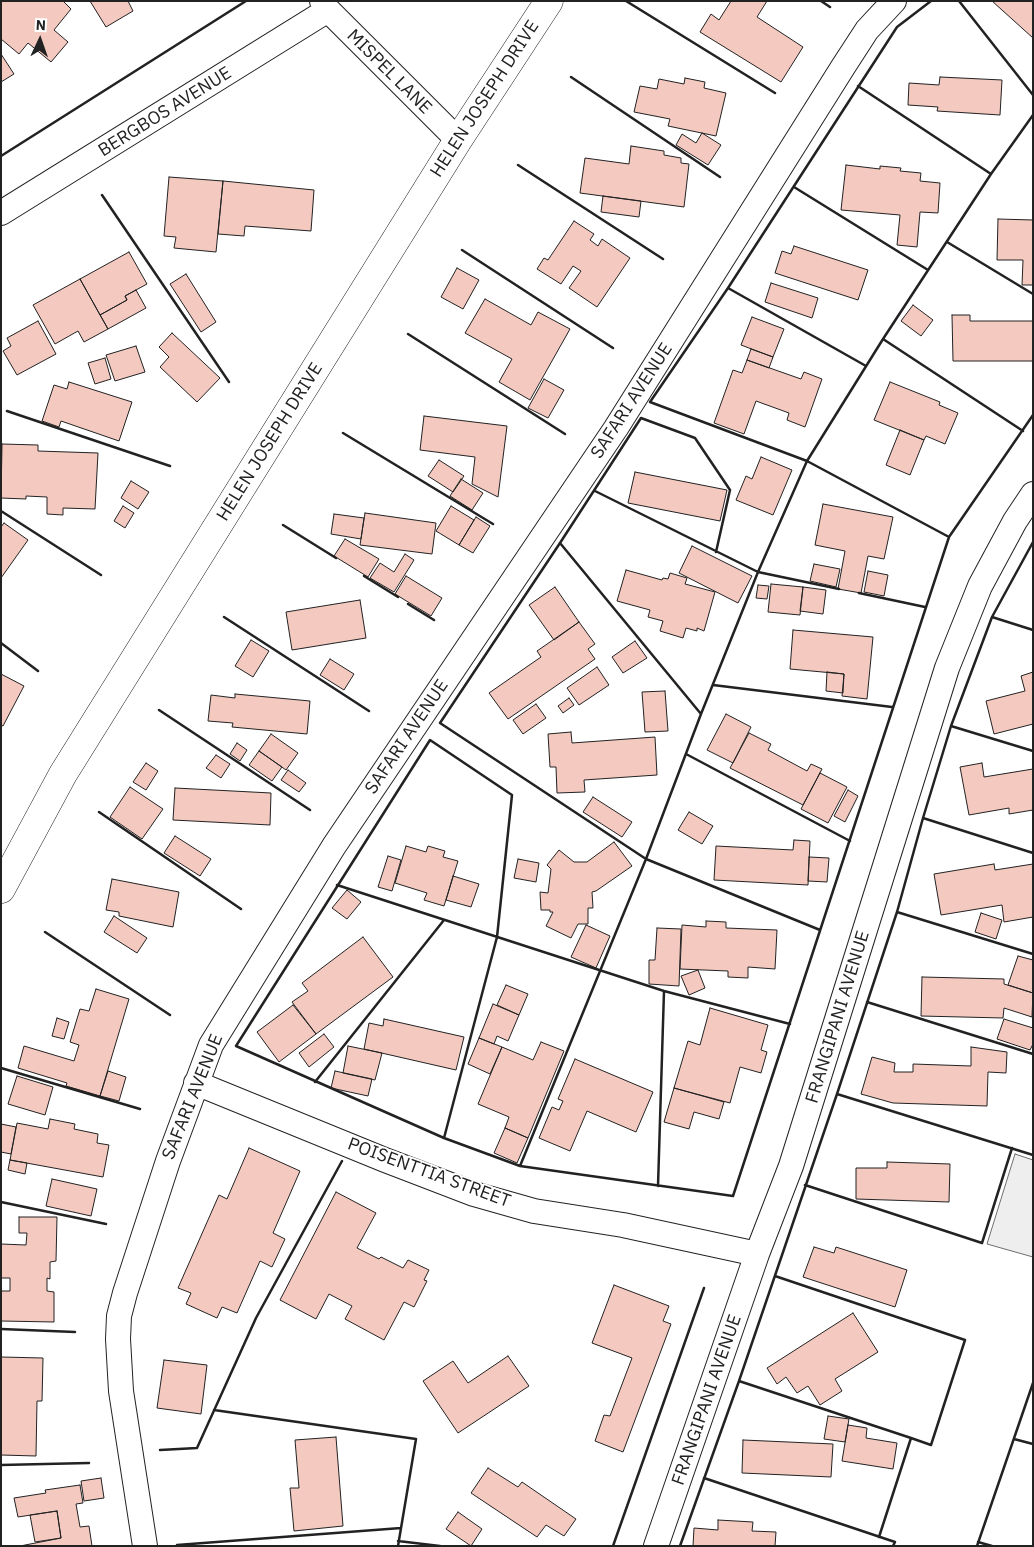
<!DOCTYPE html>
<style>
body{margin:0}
#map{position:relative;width:1034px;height:1547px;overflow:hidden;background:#fff;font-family:"IBM Plex Sans",sans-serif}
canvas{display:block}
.frame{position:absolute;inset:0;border:2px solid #222;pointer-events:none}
.north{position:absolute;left:15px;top:15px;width:50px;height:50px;-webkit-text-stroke:4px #fff;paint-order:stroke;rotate:3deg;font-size:14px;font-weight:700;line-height:20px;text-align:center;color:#222}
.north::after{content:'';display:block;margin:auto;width:18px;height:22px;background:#222;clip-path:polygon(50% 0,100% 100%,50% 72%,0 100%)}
</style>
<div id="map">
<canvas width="1034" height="1547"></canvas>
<div class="frame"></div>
<div class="north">N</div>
</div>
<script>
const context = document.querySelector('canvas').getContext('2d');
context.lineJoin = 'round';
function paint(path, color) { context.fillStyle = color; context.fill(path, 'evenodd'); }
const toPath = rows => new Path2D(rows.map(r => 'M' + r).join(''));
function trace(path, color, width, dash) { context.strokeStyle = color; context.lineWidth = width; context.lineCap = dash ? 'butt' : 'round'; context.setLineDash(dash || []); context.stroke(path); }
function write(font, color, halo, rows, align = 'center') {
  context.font = font + ' "IBM Plex Sans",sans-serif'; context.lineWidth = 4; context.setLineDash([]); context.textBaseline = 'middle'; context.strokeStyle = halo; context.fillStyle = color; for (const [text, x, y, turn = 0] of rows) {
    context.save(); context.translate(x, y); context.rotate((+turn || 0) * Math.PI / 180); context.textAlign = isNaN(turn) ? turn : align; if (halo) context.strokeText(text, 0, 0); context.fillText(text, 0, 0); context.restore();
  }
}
const green = toPath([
 [1015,1154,1033,1160,1033,1257,987,1244,1015,1154]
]);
paint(green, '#eee');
trace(green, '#6f6f6f', 1);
const building = toPath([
 [1,1,63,1,71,9,54,30,68,42,51,62,28,43,19,54,1,39,1,1],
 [90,1,128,1,133,11,106,27,90,1],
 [731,1,767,1,757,17,803,47,781,82,700,32,711,14,719,20,731,1],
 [992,1,1033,1,1033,38,992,1],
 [1,54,14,74,1,82,1,54],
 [940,77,1002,80,1000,115,937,111,938,107,908,105,909,83,939,85,940,77],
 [685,78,705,82,704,88,726,93,716,136,668,126,670,119,634,112,640,86,657,89,659,79,684,84,685,78],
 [702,133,721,145,708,165,676,145,682,134,696,143,702,133],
 [631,146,664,151,664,155,681,158,681,163,689,164,684,207,580,193,585,158,629,164,631,146],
 [846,165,880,169,880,166,901,168,900,171,921,173,920,181,940,183,938,213,920,212,917,247,897,245,900,215,841,210,846,165],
 [169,177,223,181,216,252,174,248,176,237,164,236,169,177],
 [223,181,314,190,311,231,245,226,244,236,218,234,223,181],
 [603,196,641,201,639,217,601,212,603,196],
 [998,219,1033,220,1033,285,1022,285,1023,260,997,260,998,219],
 [574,221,594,234,590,240,598,246,602,239,630,258,597,307,569,288,581,271,573,266,561,284,537,269,544,258,548,260,574,221],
 [794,246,868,270,858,300,775,273,782,251,791,254,794,246],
 [129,252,147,284,125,296,127,300,100,315,80,279,129,252],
 [457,268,479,280,463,309,441,297,457,268],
 [186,274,216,322,201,332,170,284,186,274],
 [80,279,108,329,84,342,78,331,55,344,33,305,80,279],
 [771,283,818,298,812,318,765,302,771,283],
 [136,290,146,308,108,329,100,315,127,300,125,296,136,290],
 [485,299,531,325,538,312,570,329,530,400,499,382,512,359,465,333,485,299],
 [913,305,933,320,921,336,901,321,913,305],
 [952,315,970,315,970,321,1033,321,1033,361,953,361,952,315],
 [752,317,784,329,773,357,741,345,752,317],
 [38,321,56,354,17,375,3,351,11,346,7,338,38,321],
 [172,333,220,378,197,402,160,367,169,357,159,347,172,333],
 [136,346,145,372,115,381,106,355,136,346],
 [751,349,773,357,769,368,747,360,751,349],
 [105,358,111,379,95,384,88,363,105,358],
 [747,360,801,379,804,372,822,379,805,427,787,420,789,413,756,401,744,434,714,423,733,370,742,373,747,360],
 [544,379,564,390,548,418,528,408,544,379],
 [69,382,132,402,119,441,61,421,59,427,42,421,54,385,67,389,69,382],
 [890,382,940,402,939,405,958,413,945,444,926,436,924,440,874,420,890,382],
 [424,416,507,426,498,497,472,484,475,457,420,450,424,416],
 [900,430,924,440,910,475,886,465,900,430],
 [2,444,38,445,38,451,98,453,95,509,63,508,63,515,47,514,47,497,26,496,26,499,1,498,2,444],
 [761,457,792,470,773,515,736,500,746,476,752,479,761,457],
 [439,460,464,476,453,492,428,476,439,460],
 [635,472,727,490,720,521,628,503,635,472],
 [461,479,483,493,472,510,450,496,461,479],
 [131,481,149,492,138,509,121,498,131,481],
 [823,504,893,517,884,559,868,556,861,593,838,589,845,551,815,545,823,504],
 [123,506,134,513,125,528,114,521,123,506],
 [451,506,474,520,459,545,436,531,451,506],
 [365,513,436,523,432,554,360,545,365,513],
 [334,514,364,518,361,539,331,534,334,514],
 [476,517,490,526,473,553,459,545,476,517],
 [4,523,28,540,1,578,1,527,4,523],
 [345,539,379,559,368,577,334,556,345,539],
 [692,546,752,576,738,603,679,573,692,546],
 [405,554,414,560,394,592,370,578,380,563,394,572,405,554],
 [814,564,840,569,836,587,810,581,814,564],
 [626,570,662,580,663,578,668,579,670,573,687,578,685,584,715,592,704,631,697,628,697,631,686,628,683,638,660,631,663,621,648,617,650,610,617,601,626,570],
 [868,571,888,575,884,596,864,592,868,571],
 [406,576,442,598,431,616,395,594,406,576],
 [771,584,803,587,800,615,768,612,771,584],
 [758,585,769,586,767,599,756,598,758,585],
 [555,587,579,622,554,640,529,605,555,587],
 [803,587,826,590,823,614,800,611,803,587],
 [360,600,366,638,292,650,286,612,360,600],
 [579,622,595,644,588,649,595,659,508,719,489,693,541,657,537,651,579,622],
 [793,630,873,637,867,699,842,696,844,674,790,669,793,630],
 [251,640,269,651,253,677,235,666,251,640],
 [635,641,647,658,623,673,612,657,635,641],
 [330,659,354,674,344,690,320,675,330,659],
 [597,667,609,685,579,705,567,688,597,667],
 [827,672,844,674,843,693,826,691,827,672],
 [1033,672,1033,724,994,734,986,701,1025,691,1021,676,1033,672],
 [1,674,24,686,3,726,1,725,1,674],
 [665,691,668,731,645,732,642,692,665,691],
 [235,694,310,701,307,734,232,727,233,723,208,721,211,695,235,698,235,694],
 [569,698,574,705,563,713,558,706,569,698],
 [536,704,546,718,523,734,513,720,536,704],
 [726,714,751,727,733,763,707,750,726,714],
 [571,732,572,743,655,737,657,775,584,780,585,792,557,793,556,767,550,767,548,734,571,732],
 [749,733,771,744,768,750,807,771,811,764,822,769,803,805,730,768,749,733],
 [271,734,298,753,286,770,259,751,271,734],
 [237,743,247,750,240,761,230,754,237,743],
 [259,751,282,767,272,781,249,765,259,751],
 [216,755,230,764,221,778,206,768,216,755],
 [146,763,158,771,146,790,133,782,146,763],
 [982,763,984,777,1033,769,1033,810,1009,814,1009,808,969,815,960,767,982,763],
 [288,770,306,783,299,792,281,780,288,770],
 [820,773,847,787,828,823,801,809,820,773],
 [130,787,163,809,142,839,110,817,130,787],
 [175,788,271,793,270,825,173,820,175,788],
 [848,790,858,796,845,822,834,816,848,790],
 [593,797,632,822,622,837,583,812,593,797],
 [689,812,713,826,702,844,678,830,689,812],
 [175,836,211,859,200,876,164,853,175,836],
 [794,840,810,841,808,885,714,880,716,846,793,850,794,840],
 [614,842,632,866,596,891,592,892,593,908,588,908,588,924,578,924,571,938,546,926,553,912,550,912,550,910,541,910,540,892,548,893,551,869,547,865,559,850,574,862,587,862,614,842],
 [406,846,426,852,428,846,445,851,443,857,458,861,444,906,424,900,427,893,395,883,406,846],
 [388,856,401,860,392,891,378,887,388,856],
 [809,857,829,858,827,882,808,881,809,857],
 [518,859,539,863,536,882,514,878,518,859],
 [994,864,995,870,1033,864,1033,917,1004,922,1002,905,941,915,934,874,994,864],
 [453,876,479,884,471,907,446,900,453,876],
 [112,879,179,892,173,927,119,916,119,912,106,910,112,879],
 [347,890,361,902,347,919,332,908,347,890],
 [981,913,1002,920,996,939,975,932,981,913],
 [114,916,147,938,137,953,104,932,114,916],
 [706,921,726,922,726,928,777,930,775,969,748,967,748,978,728,977,728,971,680,969,682,925,706,927,706,921],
 [586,925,610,936,596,968,571,957,586,925],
 [657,928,681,929,679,986,649,984,649,960,655,960,657,928],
 [363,937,393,977,316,1034,292,1002,308,991,302,983,363,937],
 [1018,956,1033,960,1033,993,1008,985,1018,956],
 [698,970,705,988,689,995,681,976,698,970],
 [922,977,1004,979,1004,984,1033,993,1032,1017,1004,1008,1003,1018,921,1016,922,977],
 [506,985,528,994,519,1015,497,1005,506,985],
 [96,989,129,999,100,1096,66,1086,67,1083,18,1068,24,1046,74,1061,79,1045,70,1042,80,1009,89,1011,96,989],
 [493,1004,519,1015,508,1041,497,1036,494,1044,479,1038,493,1004],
 [293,1005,316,1034,279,1062,257,1032,293,1005],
 [710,1008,768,1025,761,1050,767,1052,761,1073,740,1067,730,1103,674,1088,688,1041,700,1045,710,1008],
 [57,1018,69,1022,64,1039,52,1036,57,1018],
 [384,1019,464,1037,456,1070,364,1049,369,1023,383,1026,384,1019],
 [1004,1019,1033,1028,1033,1044,1030,1050,997,1039,1004,1019],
 [324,1034,334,1047,309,1067,299,1053,324,1034],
 [479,1038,502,1047,490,1074,468,1064,479,1038],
 [541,1042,564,1051,528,1138,505,1128,509,1117,478,1104,502,1047,533,1060,541,1042],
 [348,1046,382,1053,375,1080,343,1073,348,1046],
 [971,1047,1007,1052,1006,1073,988,1072,987,1106,893,1103,861,1094,872,1057,895,1063,894,1072,913,1072,913,1064,971,1066,971,1047],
 [575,1059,653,1092,636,1132,587,1111,570,1151,539,1138,552,1107,559,1110,563,1101,558,1099,575,1059],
 [108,1071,126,1077,119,1101,100,1096,108,1071],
 [335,1071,372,1079,368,1096,331,1088,335,1071],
 [17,1076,53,1087,45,1115,8,1104,17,1076],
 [674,1088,724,1102,719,1119,694,1112,689,1129,664,1122,674,1088],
 [50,1119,75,1124,74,1129,98,1134,97,1143,109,1145,103,1177,10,1160,17,1123,48,1129,50,1119],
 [1,1124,16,1127,11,1154,1,1152,1,1124],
 [505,1128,528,1138,517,1163,494,1153,505,1128],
 [249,1148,300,1171,273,1233,285,1239,272,1267,260,1261,237,1313,222,1307,217,1318,186,1304,191,1293,178,1288,219,1195,227,1199,249,1148],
 [10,1160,27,1163,25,1174,8,1170,10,1160],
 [887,1162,950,1164,949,1202,856,1199,856,1168,887,1168,887,1162],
 [52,1179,97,1189,91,1216,46,1206,52,1179],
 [336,1192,376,1213,357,1248,379,1259,381,1257,403,1268,408,1260,429,1270,424,1280,427,1281,414,1307,404,1302,384,1340,345,1319,352,1306,329,1294,316,1319,280,1300,336,1192],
 [19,1217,57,1217,56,1261,50,1262,50,1279,47,1278,47,1291,54,1292,54,1322,1,1321,1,1291,10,1291,10,1278,1,1278,1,1244,26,1245,27,1233,19,1233,19,1217],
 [814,1247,834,1253,836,1247,907,1270,895,1307,803,1277,814,1247],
 [614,1285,669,1306,663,1321,671,1324,623,1452,595,1441,604,1415,610,1416,632,1358,592,1343,614,1285],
 [853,1313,878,1352,835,1379,842,1391,820,1405,808,1386,797,1393,786,1377,777,1384,767,1368,853,1313],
 [508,1356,529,1386,458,1433,423,1381,453,1361,468,1383,508,1356],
 [1,1357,43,1358,42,1401,37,1401,36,1456,1,1455,1,1357],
 [164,1360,207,1365,201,1414,157,1408,164,1360],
 [828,1416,849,1419,845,1442,824,1439,828,1416],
 [848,1425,867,1428,866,1438,897,1443,893,1469,842,1461,848,1425],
 [336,1437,343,1526,294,1531,290,1488,299,1488,295,1440,336,1437],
 [743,1440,833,1444,831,1477,742,1473,743,1440],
 [488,1468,518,1487,522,1482,576,1519,564,1536,546,1525,537,1537,471,1493,488,1468],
 [101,1478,104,1498,84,1501,81,1481,101,1478],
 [80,1485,83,1503,76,1504,80,1527,89,1526,92,1546,20,1546,61,1538,57,1511,18,1517,14,1498,46,1493,45,1490,80,1485],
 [57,1511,61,1538,35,1542,30,1515,57,1511],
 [458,1512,482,1529,471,1546,446,1529,458,1512],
 [718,1520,753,1522,752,1531,776,1532,775,1546,693,1546,694,1528,718,1530,718,1520]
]);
paint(building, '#f3c9c0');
trace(building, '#222', 1);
const street = toPath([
 [322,1,328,10,458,140],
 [1,213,328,10],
 [196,1083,385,1160,474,1194,534,1211,623,1225,757,1254],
 [145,1546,121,1391,118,1339,119,1316,125,1293,168,1161,211,1045,334,846,616,428,843,67,867,30,894,1],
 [656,1546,757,1254,791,1166,947,668,980,586,1015,521,1033,494]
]);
const secondary = toPath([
 [1,889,63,774,458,140,549,1]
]);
trace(street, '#222', 26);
trace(secondary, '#222', 29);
trace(street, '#fff', 24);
trace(secondary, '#fff', 28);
trace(toPath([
 [626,1,775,93],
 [821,1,830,7],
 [931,1,897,27,728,288,650,402,807,461,949,537],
 [959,1,1033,95],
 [571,77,720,177],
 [858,86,991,174],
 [1,156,246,1],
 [518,165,663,259],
 [794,187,928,270],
 [102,195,229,382],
 [947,242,1033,294],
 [462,250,613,348],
 [728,288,866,366],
 [408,334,565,434],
 [883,339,1023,431],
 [7,411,170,466],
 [343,433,493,524],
 [595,491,758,572,839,589],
 [1,511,101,575],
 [283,525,336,558],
 [560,543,701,714],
 [716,552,730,490,695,438,641,418,560,543,440,723,646,859,820,930],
 [364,576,398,597],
 [859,593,925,607],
 [408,604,434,620],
 [224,617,369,711],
 [992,617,1033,630],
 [1,643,38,671],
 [713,685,892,707],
 [159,710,310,810],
 [951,726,1033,751],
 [686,754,850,841],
 [99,812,241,909],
 [923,818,1033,853],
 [337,885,664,991,790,1024],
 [897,912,1033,954],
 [45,932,170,1015],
 [867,1002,1033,1054],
 [1,1068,140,1109],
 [315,1082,444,920],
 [837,1094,1033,1155],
 [444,1138,497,937,512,795,430,740,236,1046,444,1138,520,1166,733,1196,949,537,1033,415],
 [520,1166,646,859,701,714,758,572,807,461,883,339,991,174,1033,115],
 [805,1185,982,1243,1012,1148],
 [658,1186,664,991],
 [1,1202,106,1224],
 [775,1276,965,1340,931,1445,911,1438],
 [1,1329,75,1332],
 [739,1381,911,1438,879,1537],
 [214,1410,416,1439,398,1546],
 [1014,1439,1033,1444],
 [160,1450,197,1448,256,1318,342,1161],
 [1,1465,89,1463],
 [704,1478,895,1542,893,1546],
 [398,1541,440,1546],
 [978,1542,992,1546],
 [177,1545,401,1528],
 [613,1546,704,1288],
 [680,1546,739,1381,837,1094,897,912,923,818,951,726,992,617,1033,542],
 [977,1546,1033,1383]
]), '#222', 2.5);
write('18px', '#222', '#fff', [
 ["MISPEL LANE",389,72,45],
 ["HELEN JOSEPH DRIVE",485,99,-57],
 ["BERGBOS AVENUE",165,112,-32],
 ["SAFARI AVENUE",632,401,-57],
 ["HELEN JOSEPH DRIVE",270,442,-58],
 ["SAFARI AVENUE",407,737,-56],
 ["FRANGIPANI AVENUE",838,1017,-73],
 ["SAFARI AVENUE",193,1097,-68],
 ["POISENTTIA STREET",429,1173,20],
 ["FRANGIPANI AVENUE",707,1400,-71]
]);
</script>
